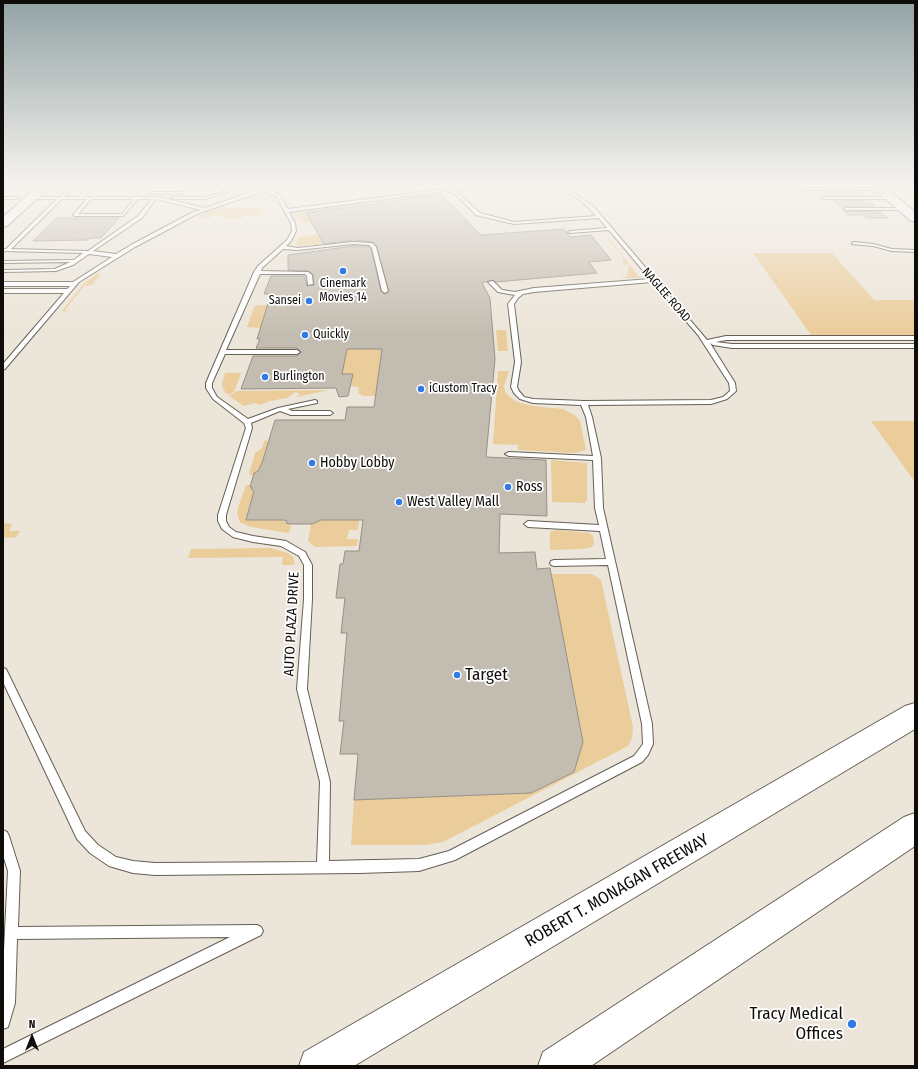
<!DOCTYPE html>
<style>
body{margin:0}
#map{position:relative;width:918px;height:1069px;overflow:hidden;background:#ece5d9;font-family:"Fira Sans Condensed",sans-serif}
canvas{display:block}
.frame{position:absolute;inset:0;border:4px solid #0f0c09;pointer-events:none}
.north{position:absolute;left:12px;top:1017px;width:40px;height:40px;-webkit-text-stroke:3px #fff;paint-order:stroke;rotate:0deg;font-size:11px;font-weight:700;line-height:16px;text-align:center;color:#0f0c09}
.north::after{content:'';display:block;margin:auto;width:14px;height:18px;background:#0f0c09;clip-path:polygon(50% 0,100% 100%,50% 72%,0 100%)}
</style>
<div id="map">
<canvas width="918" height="1069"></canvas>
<div class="frame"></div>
<div class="north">N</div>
</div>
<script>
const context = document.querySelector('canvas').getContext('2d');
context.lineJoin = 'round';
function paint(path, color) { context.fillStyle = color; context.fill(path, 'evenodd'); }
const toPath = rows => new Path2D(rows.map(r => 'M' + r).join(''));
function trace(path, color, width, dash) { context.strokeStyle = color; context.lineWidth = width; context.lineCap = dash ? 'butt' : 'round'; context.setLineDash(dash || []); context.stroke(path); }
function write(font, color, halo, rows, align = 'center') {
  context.font = font + ' "Fira Sans Condensed",sans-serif'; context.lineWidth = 3.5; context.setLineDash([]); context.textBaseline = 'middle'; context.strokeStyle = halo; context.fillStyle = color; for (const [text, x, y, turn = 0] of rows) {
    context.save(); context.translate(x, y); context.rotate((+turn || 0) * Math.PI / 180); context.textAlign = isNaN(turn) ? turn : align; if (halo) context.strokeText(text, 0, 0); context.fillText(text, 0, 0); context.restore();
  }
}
paint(toPath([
 [264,193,272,195,275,202,270,202,270,200,243,200,242,202,235,202,253,195],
 [358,204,359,205,307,213,311,222,302,223,296,213,300,212],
 [223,206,225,206,224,208,263,208,257,218,256,216,244,216,242,218,224,218,225,216,212,216,210,218,197,218,204,213],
 [319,234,325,244,299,246,295,244,301,236],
 [606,237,608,237,640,278,621,278,621,277,627,277,629,265,623,264,623,257],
 [753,253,832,253,874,300,915,300,915,335,811,335],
 [97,274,101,274,92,285,84,286,65,310,71,312,62,311,83,284],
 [258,305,269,305,261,328,247,327,254,307],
 [496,330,506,330,508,351,498,351],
 [347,349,382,349,376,396,363,396,358,393,359,387,351,386,353,374,342,374],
 [498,371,509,371,504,386,505,392,510,397,517,402,532,406,563,409,576,416,580,421,586,450,575,453,518,450,518,445,493,444],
 [225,373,241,373,234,392,228,395,223,389,222,383],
 [328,390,296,397,300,394,295,392,287,398,270,401,259,405,255,403,244,406,229,396,237,391],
 [871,421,915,421,915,482],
 [265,440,268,441,260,469,253,475,250,475,249,474,255,453,262,448],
 [551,460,587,463,587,499,585,503,552,502],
 [246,485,250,485,251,489,254,491,246,520,284,520,286,523,291,524,289,533,251,527,240,522,237,513,238,508],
 [321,520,359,520,358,530,349,530,347,539,358,539,357,546,315,547,308,541,311,524],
 [3,523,12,524,9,531,20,531,16,537,5,538,3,535],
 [556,530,589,533,593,536,594,544,592,547,583,549,550,550,550,532],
 [271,548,288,553,293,557,295,564,292,565,282,565,283,557,188,558,191,549],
 [551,574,592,574,601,580,633,727,632,738,628,746,443,842,425,845,351,845,354,800,531,793,574,772,583,742]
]), '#ebcc9b');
const building = toPath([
 [824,192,857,192,863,196,828,196,824,192],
 [441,194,481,235,564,229,570,237,591,235,611,260,589,262,597,273,496,282,493,280,482,283,490,298,495,359,486,457,546,460,547,516,500,514,499,553,535,552,537,569,550,568,583,742,574,772,531,793,354,800,358,754,340,754,344,721,339,721,347,633,341,633,345,598,336,598,340,564,343,564,345,551,359,551,363,520,321,520,312,524,290,524,286,523,287,521,284,520,246,520,254,491,251,489,252,487,250,487,254,473,258,471,262,463,275,420,345,420,347,407,374,407,382,349,347,349,342,374,353,374,348,396,339,397,336,388,241,389,253,356,297,356,301,352,297,348,256,348,260,339,257,339,271,294,264,294,271,276,304,276,307,286,314,285,313,275,309,271,288,270,288,255,353,246,368,246,371,249,381,291,384,294,389,292,377,247,373,242,353,240,324,244,306,213,441,194],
 [833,200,868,200,875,206,845,206,844,211,833,200],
 [844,211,880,212,888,218,867,218,863,215,848,215,844,211],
 [57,218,119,218,101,238,90,238,87,240,33,241,57,218]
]);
paint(building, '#c3bcb0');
trace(building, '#968f85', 1);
const lane = toPath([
 [7,185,11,185,3,191,3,188,7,185],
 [72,185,76,185,64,197,78,197,91,185,95,185,83,197,159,197,205,208,259,189,243,185,250,185,263,188,271,185,277,185,267,189,279,194,288,209,446,189,489,185,452,191,457,192,480,213,514,222,596,216,590,209,577,198,553,185,558,185,579,196,594,207,707,340,726,336,915,336,915,340,726,340,716,342,732,344,915,344,915,348,732,348,713,345,710,343,735,383,736,391,727,399,711,404,588,405,592,417,601,458,603,508,652,724,653,744,648,755,642,762,455,860,419,871,360,873,155,875,133,873,109,866,90,853,77,839,3,682,3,668,6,669,85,831,98,845,116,857,133,861,155,863,317,862,320,782,297,689,304,599,304,565,299,556,281,546,253,542,233,537,222,529,218,521,218,515,246,428,244,423,213,399,206,388,206,383,254,272,258,266,287,240,292,231,291,223,276,196,263,191,197,214,135,247,79,282,5,369,3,370,3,364,64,293,3,293,3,289,67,289,70,286,3,286,3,282,73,282,112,257,89,254,73,265,56,271,3,272,3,270,55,269,70,262,3,263,3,261,74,260,83,253,3,251,3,249,6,249,57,199,31,199,31,197,60,197,72,185],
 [446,191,455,194,476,215,514,224,599,218,607,228,570,231,568,232,570,233,609,230,650,279,534,288,515,292,502,290,493,281,488,282,498,292,515,295,508,304,515,362,511,387,514,393,520,399,533,403,581,405,586,417,593,456,509,452,505,454,509,456,593,460,595,508,599,525,528,521,524,524,528,527,600,531,606,559,554,560,551,561,550,563,551,565,554,566,608,565,642,724,643,744,634,756,449,851,419,859,329,861,330,782,307,689,312,599,312,565,305,552,286,541,253,536,236,532,229,527,226,521,226,515,252,428,251,423,280,411,291,415,330,415,333,413,330,411,292,411,288,409,317,403,317,401,315,400,278,408,248,419,217,397,212,388,212,383,225,354,297,354,300,352,297,350,226,350,260,274,305,274,307,276,308,285,313,284,312,275,308,272,261,271,262,268,283,249,298,250,353,244,369,245,372,248,382,291,385,293,388,291,376,247,372,243,353,242,298,248,286,246,291,241,296,231,295,223,289,212,446,191],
 [62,199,87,199,73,215,75,216,123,216,138,199,152,199,138,216,88,251,11,249,62,199],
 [91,199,134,199,122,214,78,214,91,199],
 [156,199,201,210,193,212,131,245,116,254,93,251,142,218,156,199],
 [652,282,698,335,729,383,730,391,723,397,711,400,584,401,533,399,524,397,519,391,517,387,521,362,514,304,518,298,523,294,534,292,652,282],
 [216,185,221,185,230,191,205,199,174,199,172,198,174,197,205,197,225,191,216,185],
 [802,188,881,188,883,189,881,190,801,190,802,188],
 [151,192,182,192,184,193,182,194,150,194,151,192],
 [3,197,17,197,19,198,17,199,3,199,3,197],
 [823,197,891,197,893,198,891,199,822,199,821,198,823,197],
 [847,208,904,208,906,209,904,210,845,210,845,208,847,208],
 [854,242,873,244,892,249,915,250,915,252,892,251,873,246,852,244,852,243,854,242],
 [3,830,7,832,9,836,20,871,18,927,257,925,261,927,263,931,261,935,3,1063,3,1049,230,937,17,939,15,1003,8,1027,3,1029,3,970,8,871,3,855,3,830]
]);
const secondary = toPath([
 [39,185,52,185,7,226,3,227,3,217,39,185],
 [870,185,883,185,915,212,915,222,911,221,870,185]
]);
const highway = toPath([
 [915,703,915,729,354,1066,299,1066,304,1052,905,706,915,703],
 [915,813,915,846,591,1066,538,1066,543,1052,904,817,915,813]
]);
trace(lane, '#655f54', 2);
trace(secondary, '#655f54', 2);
trace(highway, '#655f54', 2);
paint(lane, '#fff');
paint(secondary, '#fff');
paint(highway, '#fff');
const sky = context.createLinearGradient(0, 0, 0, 335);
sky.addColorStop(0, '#92a2a4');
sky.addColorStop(0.55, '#f6f3ee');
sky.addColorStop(1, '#f6f3ee00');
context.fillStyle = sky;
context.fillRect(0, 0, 918, 335);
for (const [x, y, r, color] of [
 [343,271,4,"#347ae7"],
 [309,301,4,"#347ae7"],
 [305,335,4,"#347ae7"],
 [265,377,4,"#347ae7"],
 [421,389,4,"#347ae7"],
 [312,463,4,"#347ae7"],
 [508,487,4,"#347ae7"],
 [399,502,4,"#347ae7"],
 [457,675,4,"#347ae7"],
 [852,1024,5,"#347ae7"]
]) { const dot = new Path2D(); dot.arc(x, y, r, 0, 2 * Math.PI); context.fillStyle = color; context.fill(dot); trace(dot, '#fff', 1.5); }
write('12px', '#0f0c09', '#fff', [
 ["Cinemark",343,284,"center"],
 ["Movies 14",343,298,"center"],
 ["Sansei",301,301,"right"],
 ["Quickly",313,335],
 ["Burlington",273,377],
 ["iCustom Tracy",429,389]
], 'left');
write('12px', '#0f0c09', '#fff', [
 ["NAGLEE ROAD",666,295,49]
]);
write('14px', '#0f0c09', '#fff', [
 ["Hobby Lobby",320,463],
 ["Ross",516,487],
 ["West Valley Mall",407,502]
], 'left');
write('14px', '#0f0c09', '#fff', [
 ["AUTO PLAZA DRIVE",292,624,-87]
]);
write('17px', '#0f0c09', '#fff', [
 ["Target",465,675],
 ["Tracy Medical",843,1014,"right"],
 ["Offices",843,1034,"right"]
], 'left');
write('17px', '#0f0c09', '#fff', [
 ["ROBERT T. MONAGAN FREEWAY",617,891,-30]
]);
</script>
